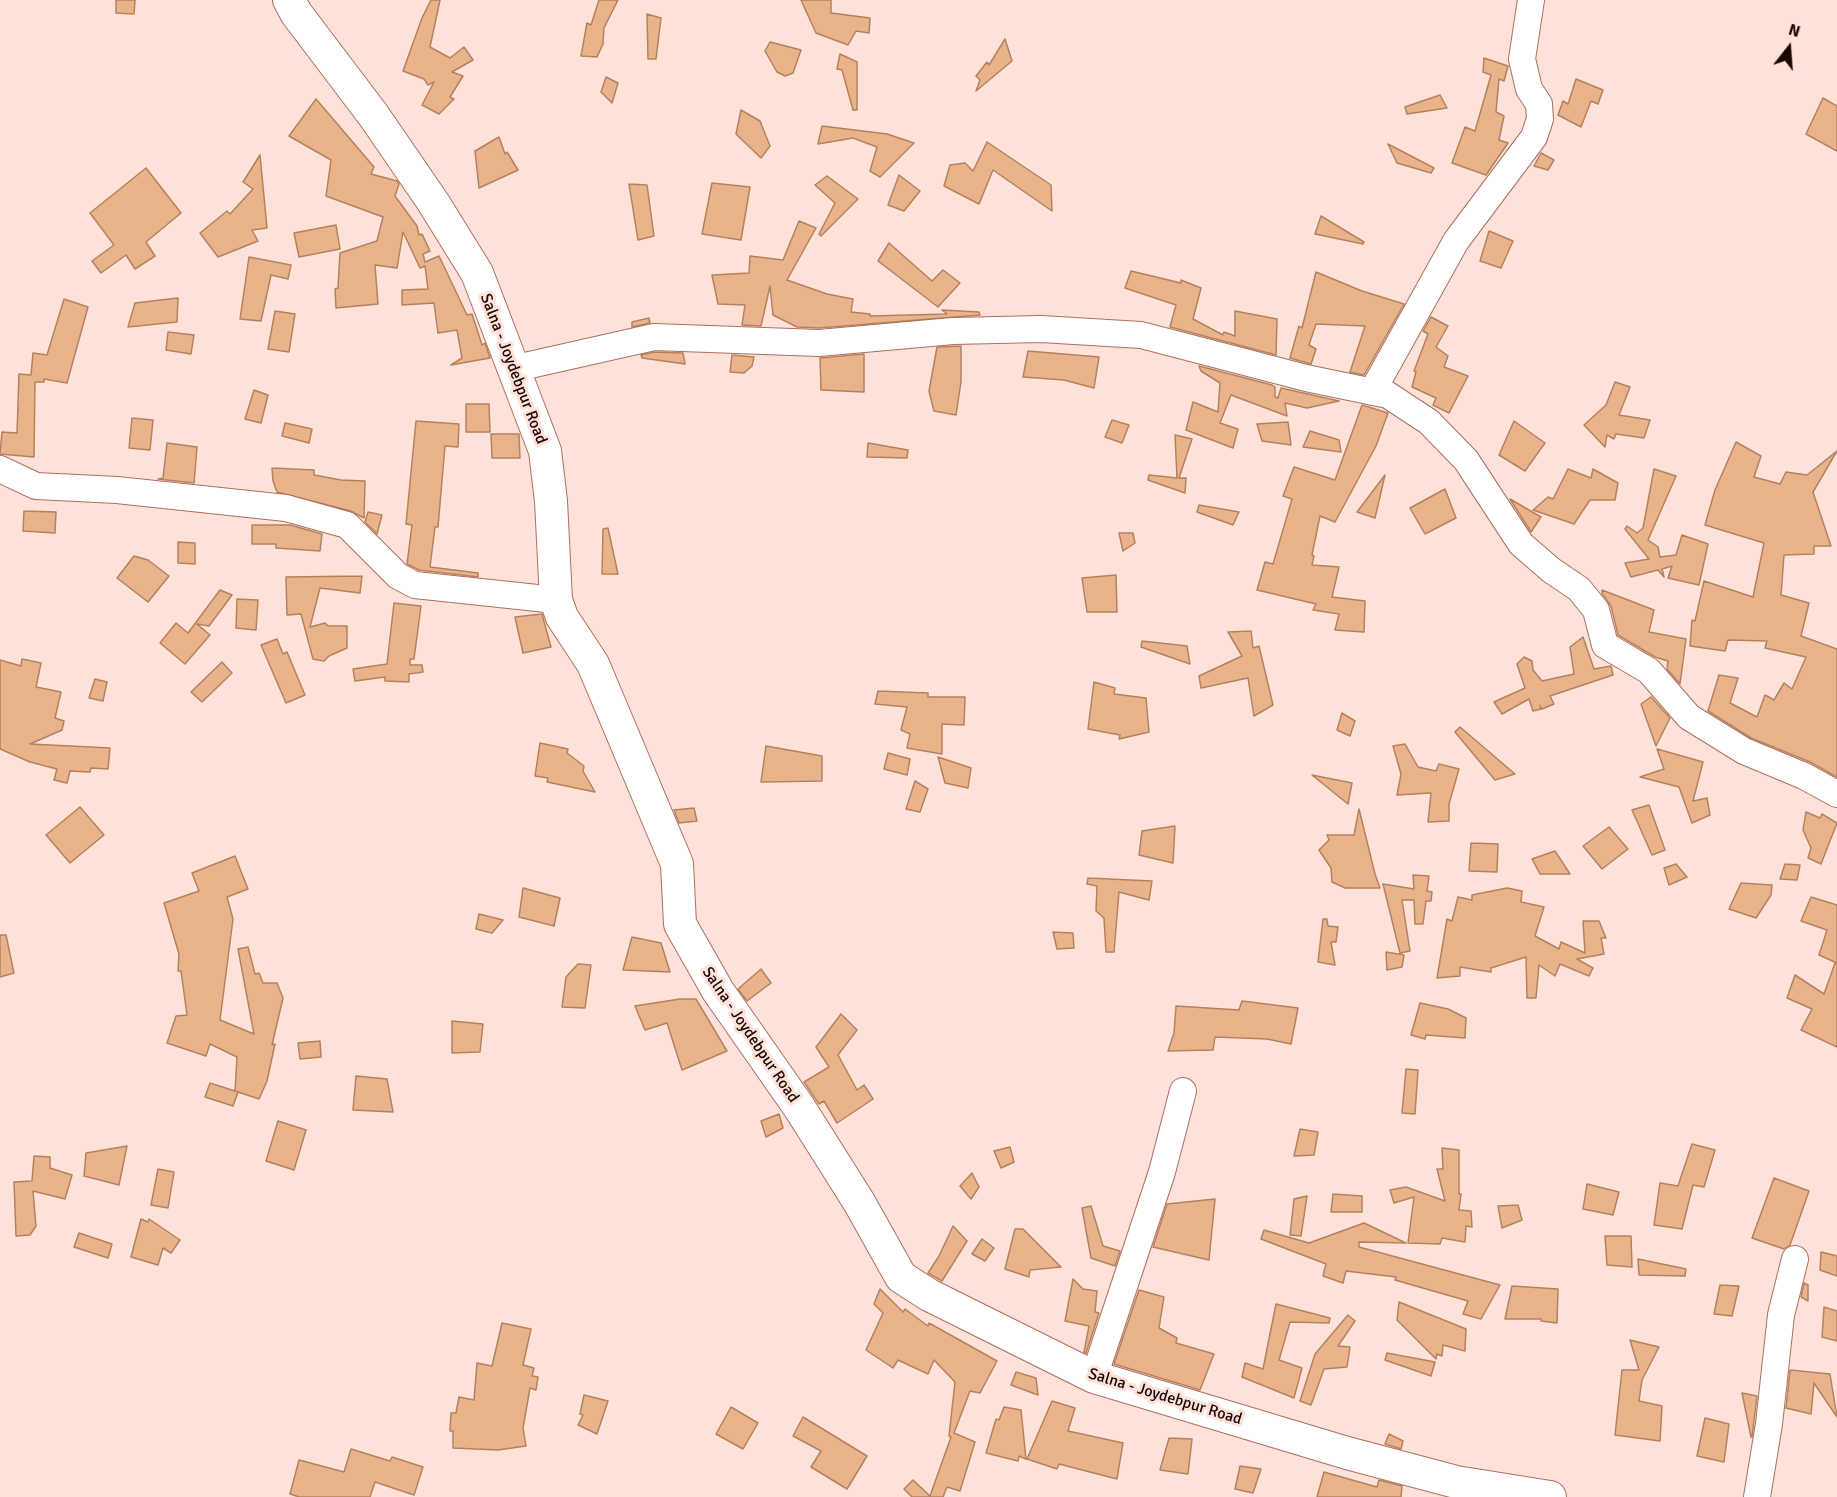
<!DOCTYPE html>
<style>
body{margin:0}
#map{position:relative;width:1837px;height:1497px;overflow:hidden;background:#fee2da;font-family:Signika,sans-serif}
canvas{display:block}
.north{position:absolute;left:1759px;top:18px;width:60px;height:60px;-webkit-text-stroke:4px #fee2da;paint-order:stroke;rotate:17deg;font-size:16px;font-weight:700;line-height:24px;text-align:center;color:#1a0502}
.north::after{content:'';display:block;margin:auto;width:21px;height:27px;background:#1a0502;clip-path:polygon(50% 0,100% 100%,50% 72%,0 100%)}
</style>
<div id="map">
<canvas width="1837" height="1497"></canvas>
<div class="north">N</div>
</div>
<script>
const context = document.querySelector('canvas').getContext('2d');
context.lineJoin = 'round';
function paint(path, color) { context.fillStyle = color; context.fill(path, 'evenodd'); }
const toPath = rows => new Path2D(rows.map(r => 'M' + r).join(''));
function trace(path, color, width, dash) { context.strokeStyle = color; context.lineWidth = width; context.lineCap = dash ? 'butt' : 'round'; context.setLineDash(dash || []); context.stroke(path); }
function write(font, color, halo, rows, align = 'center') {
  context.font = font + ' Signika,sans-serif'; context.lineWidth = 6; context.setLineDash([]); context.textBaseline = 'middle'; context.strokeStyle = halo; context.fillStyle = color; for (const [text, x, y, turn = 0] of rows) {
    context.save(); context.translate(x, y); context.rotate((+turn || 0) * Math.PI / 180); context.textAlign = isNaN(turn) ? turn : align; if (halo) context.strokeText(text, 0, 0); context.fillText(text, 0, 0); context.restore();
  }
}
const building = toPath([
 [116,0,135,0,134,14,116,13,116,0],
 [431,0,440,0,430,47,450,58,464,47,473,60,452,72,463,76,450,97,454,99,439,114,422,105,434,82,428,85,424,79,403,71,422,18,431,0],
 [599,0,618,0,604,28,603,44,597,57,581,56,587,23,591,25,599,0],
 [801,0,831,0,831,13,870,18,869,33,856,31,848,45,816,33,801,0],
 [647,14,661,18,656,59,648,59,647,14],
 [1005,39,1012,61,976,91,980,80,976,76,987,62,989,65,1005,39],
 [770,42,801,50,793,73,785,76,777,72,765,51,770,42],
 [840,54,857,62,857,110,853,110,842,70,837,69,840,54],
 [1484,58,1508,66,1504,81,1499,79,1496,112,1504,116,1499,140,1508,143,1486,175,1452,163,1465,127,1475,131,1491,75,1483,72,1484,58],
 [606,77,618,83,612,103,601,92,606,77],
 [1576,79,1603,90,1598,104,1591,101,1581,127,1558,115,1563,101,1568,104,1576,79],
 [1440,95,1447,108,1407,114,1405,107,1440,95],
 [1823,98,1837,106,1837,151,1806,134,1823,98],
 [316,99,374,167,371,174,397,181,399,184,395,196,417,226,419,235,422,234,430,251,423,254,425,262,439,256,467,315,472,314,482,345,485,343,490,358,451,365,462,358,457,330,438,333,434,303,402,305,402,290,428,289,425,266,420,268,403,232,397,268,375,265,378,304,336,308,335,289,338,288,340,253,377,241,383,217,326,196,331,160,289,136,316,99],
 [741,110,760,121,770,146,761,158,736,134,741,110],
 [822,126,887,134,914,143,880,177,870,171,877,147,853,138,818,144,822,126],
 [499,137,505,154,507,152,518,170,479,188,475,151,499,137],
 [987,142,1051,185,1052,211,993,170,979,204,944,186,950,165,965,163,973,171,987,142],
 [1388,144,1434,168,1431,173,1397,163,1388,144],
 [1541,153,1554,160,1548,170,1534,166,1541,153],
 [260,155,267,228,252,230,258,241,218,257,200,233,227,211,230,214,253,189,243,182,260,155],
 [146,168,181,213,146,242,155,256,135,269,126,255,101,273,92,261,114,245,90,213,146,168],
 [899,175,920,191,904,211,888,205,899,175],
 [827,176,858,199,821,236,819,234,835,203,815,185,827,176],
 [712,183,750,187,741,240,702,234,712,183],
 [629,184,647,185,654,236,638,240,629,184],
 [1321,216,1364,242,1363,244,1315,234,1321,216],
 [799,221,816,228,787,280,827,294,853,299,851,312,870,314,870,316,947,314,942,310,979,312,980,315,819,328,797,327,773,315,770,286,761,326,742,325,745,305,718,304,712,275,749,273,750,256,783,260,799,221],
 [336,225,340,249,299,257,294,233,336,225],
 [1489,231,1513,241,1501,268,1480,261,1489,231],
 [889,243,932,281,943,270,960,283,938,307,878,261,889,243],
 [249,257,291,265,288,279,271,275,261,321,240,319,249,257],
 [1131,271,1181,283,1181,280,1201,288,1193,319,1223,335,1224,332,1235,336,1235,311,1277,319,1276,355,1170,327,1176,305,1125,288,1131,271],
 [1316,272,1362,291,1404,304,1364,375,1350,372,1365,326,1316,324,1309,345,1316,349,1311,364,1290,358,1299,326,1302,328,1316,272],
 [178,298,177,322,128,327,135,303,178,298],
 [64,299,88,307,67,383,44,379,44,382,35,382,34,457,0,454,2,432,17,433,19,374,31,375,33,353,47,355,64,299],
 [275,311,295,314,289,352,268,349,275,311],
 [1431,317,1448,326,1436,347,1448,356,1444,367,1468,376,1449,413,1433,405,1436,398,1412,387,1416,372,1414,371,1428,334,1423,331,1431,317],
 [649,318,650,323,632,327,632,322,649,318],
 [168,332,194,335,191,354,166,350,168,332],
 [961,346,961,382,956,415,934,411,929,391,937,347,961,346],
 [1028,351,1099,357,1094,388,1064,380,1023,377,1028,351],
 [655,352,683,353,685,364,642,358,641,355,655,352],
 [864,354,864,392,821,390,820,358,864,354],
 [732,355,754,357,752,366,744,373,730,372,732,355],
 [1199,366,1272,385,1275,387,1275,397,1278,398,1281,388,1339,401,1307,408,1285,403,1287,416,1231,395,1220,423,1238,429,1233,448,1186,430,1193,402,1218,412,1220,383,1201,371,1199,366],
 [1615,382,1630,387,1619,415,1650,420,1644,438,1616,434,1614,439,1607,435,1605,447,1584,425,1606,405,1615,382],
 [254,390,268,395,261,423,245,419,254,390],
 [466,404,489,404,490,432,466,432,466,404],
 [1362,405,1388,413,1376,446,1335,522,1320,516,1312,555,1314,556,1312,565,1339,567,1332,597,1365,601,1364,632,1335,630,1339,614,1313,610,1316,604,1257,590,1265,562,1273,564,1292,499,1283,496,1294,467,1335,480,1362,405],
 [132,418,153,420,150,450,129,448,132,418],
 [1112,420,1129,425,1122,443,1105,437,1112,420],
 [416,421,459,424,458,447,445,446,438,527,435,527,430,567,478,573,478,577,419,570,407,564,412,525,406,524,416,421],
 [1514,421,1545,443,1525,471,1499,455,1514,421],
 [1288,422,1291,445,1262,441,1257,424,1288,422],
 [285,423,312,429,309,443,282,436,285,423],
 [1310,431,1339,440,1341,452,1303,447,1310,431],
 [491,434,519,434,520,458,492,458,491,434],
 [1175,435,1192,439,1179,478,1186,478,1185,493,1148,480,1149,475,1177,478,1175,435],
 [1736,442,1761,456,1754,477,1780,484,1786,472,1807,475,1837,451,1813,492,1831,546,1814,546,1814,554,1784,555,1781,595,1809,603,1801,636,1837,649,1837,777,1810,762,1751,738,1708,711,1719,675,1738,678,1730,703,1757,717,1765,695,1774,700,1784,683,1792,689,1806,657,1765,648,1767,641,1728,640,1725,651,1690,646,1692,620,1695,621,1704,581,1753,597,1764,543,1705,525,1715,490,1736,442],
 [167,443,197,447,194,483,158,479,163,478,167,443],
 [868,443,908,450,907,458,867,457,868,443],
 [272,468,314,470,314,475,341,480,365,481,364,518,351,511,277,492,273,481,272,468],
 [1568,469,1591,478,1593,469,1618,483,1615,500,1590,500,1574,524,1533,510,1548,497,1553,499,1568,469],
 [1654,469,1676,476,1648,540,1658,547,1660,557,1676,555,1682,535,1708,544,1699,585,1668,578,1672,566,1662,569,1664,577,1658,570,1631,577,1625,563,1649,559,1625,529,1627,526,1637,533,1643,528,1654,469],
 [1385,475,1375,518,1357,512,1385,475],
 [1445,489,1456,518,1425,534,1410,508,1445,489],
 [1510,499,1541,517,1531,532,1510,499],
 [1199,505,1239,512,1233,525,1197,512,1199,505],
 [24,511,56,512,55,533,23,531,24,511],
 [368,512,382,515,377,534,365,522,368,512],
 [252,525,290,525,322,534,320,551,276,548,276,544,252,544,252,525],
 [608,528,618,574,602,574,603,529,608,528],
 [1119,533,1133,533,1135,543,1123,551,1119,533],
 [178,542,195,543,195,564,178,563,178,542],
 [134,556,148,560,169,576,148,602,117,578,134,556],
 [1116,575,1117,612,1087,612,1082,578,1116,575],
 [362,576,360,593,320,588,310,627,325,623,328,626,347,626,347,648,329,656,324,661,313,659,301,614,287,615,286,577,362,576],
 [220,590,232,595,209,626,197,624,210,635,185,664,160,643,176,623,188,633,220,590],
 [1602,590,1654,610,1649,632,1686,639,1680,684,1667,669,1668,661,1655,657,1618,635,1611,606,1602,593,1602,590],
 [237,599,258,600,256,630,236,628,237,599],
 [394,603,421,606,414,659,410,659,410,665,422,665,423,672,409,674,409,682,385,681,385,677,355,681,353,669,387,664,394,603],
 [542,614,551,647,523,653,515,617,542,614],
 [1251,631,1253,648,1259,646,1273,705,1254,716,1248,678,1201,688,1199,676,1242,656,1228,632,1251,631],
 [1583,637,1594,669,1611,666,1613,675,1550,696,1554,704,1542,709,1540,706,1541,709,1533,711,1529,699,1502,714,1494,702,1525,688,1517,664,1524,657,1532,661,1533,670,1542,681,1574,674,1570,647,1583,637],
 [277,639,283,654,287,652,305,695,286,703,261,645,277,639],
 [1142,641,1187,646,1190,664,1141,647,1142,641],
 [22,659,41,663,36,687,61,692,55,718,64,721,62,730,30,744,110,748,108,769,91,768,90,772,70,771,67,783,54,780,57,769,30,762,0,749,0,660,21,666,22,659],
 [222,662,232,673,202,702,191,692,222,662],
 [95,679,107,682,103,701,89,698,95,679],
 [1094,682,1115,688,1114,694,1146,698,1149,732,1119,739,1120,735,1088,729,1094,682],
 [878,691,928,693,928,697,965,697,964,725,942,724,942,754,907,748,910,734,901,730,907,707,875,704,878,691],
 [1651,697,1670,718,1656,746,1641,704,1651,697],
 [1342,713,1355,721,1350,736,1337,730,1342,713],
 [1460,727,1515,774,1495,780,1455,732,1460,727],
 [540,743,568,749,567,753,584,766,583,771,595,792,547,782,548,778,535,776,540,743],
 [1405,744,1418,767,1436,771,1439,764,1459,769,1449,804,1449,821,1428,822,1431,793,1397,795,1401,774,1393,746,1405,744],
 [766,746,822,756,822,781,761,782,766,746],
 [1657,749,1703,762,1693,801,1707,798,1710,815,1692,823,1679,787,1640,777,1664,769,1657,749],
 [888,753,910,759,907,775,884,769,888,753],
 [938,757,971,768,968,788,945,783,938,757],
 [1312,775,1352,783,1348,804,1312,775],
 [915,781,928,789,920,812,906,809,915,781],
 [1649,805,1665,850,1652,855,1632,810,1649,805],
 [80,807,104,835,70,863,46,835,80,807],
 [694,808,697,821,679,823,674,810,694,808],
 [1359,809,1375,874,1380,888,1345,888,1332,882,1331,868,1319,850,1329,840,1327,835,1354,835,1359,809],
 [1806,812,1820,818,1822,814,1837,823,1821,864,1808,858,1811,848,1803,830,1806,812],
 [1175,826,1173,863,1139,855,1142,831,1175,826],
 [1609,827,1628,849,1602,869,1583,846,1609,827],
 [1471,843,1498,844,1497,872,1469,871,1471,843],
 [1555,851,1570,874,1540,874,1532,859,1555,851],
 [235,856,248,889,227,897,233,919,220,1020,254,1034,238,949,248,947,255,974,259,973,263,983,277,983,283,998,272,1045,275,1044,267,1081,259,1099,235,1091,237,1057,210,1044,206,1056,167,1043,176,1016,187,1015,181,971,178,971,179,954,164,903,199,891,192,873,235,856],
 [1676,864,1687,877,1669,885,1664,868,1676,864],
 [1785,864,1800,865,1797,880,1780,879,1785,864],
 [1413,875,1429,876,1427,891,1432,892,1431,901,1426,901,1423,924,1415,924,1414,900,1402,900,1410,951,1400,953,1383,884,1414,889,1413,875],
 [1088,878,1152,881,1149,900,1119,892,1114,952,1106,952,1104,918,1096,911,1097,886,1087,884,1088,878],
 [1741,883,1772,885,1771,895,1756,918,1729,909,1741,883],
 [523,888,560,898,554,926,519,917,523,888],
 [1507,888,1522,891,1521,902,1544,907,1535,936,1559,949,1561,942,1585,953,1583,921,1599,921,1606,938,1601,938,1604,954,1577,959,1593,968,1589,976,1560,964,1555,976,1539,965,1536,998,1527,998,1526,957,1491,968,1491,972,1460,967,1460,976,1437,978,1447,919,1452,921,1458,897,1472,900,1472,895,1507,888],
 [1811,897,1837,905,1837,963,1819,955,1827,930,1801,921,1811,897],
 [479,914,503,920,492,933,476,929,479,914],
 [1323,919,1327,919,1328,926,1338,927,1336,942,1331,942,1335,965,1318,962,1323,919],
 [1053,932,1073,933,1074,948,1057,949,1053,932],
 [0,935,6,935,14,973,0,977,0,935],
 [632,937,661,943,670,972,623,970,632,937],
 [1386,952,1404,955,1402,967,1387,970,1386,952],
 [1835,963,1837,964,1837,1047,1801,1030,1812,1009,1787,998,1795,975,1824,994,1835,963],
 [578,964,591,965,585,1008,562,1007,566,977,578,964],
 [761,969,771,983,747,1001,738,989,761,969],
 [680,999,696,999,727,1051,682,1070,667,1023,645,1030,635,1006,680,999],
 [1242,1001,1298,1008,1291,1044,1267,1039,1215,1037,1213,1050,1168,1051,1174,1033,1176,1006,1239,1010,1242,1001],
 [1420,1003,1448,1009,1466,1018,1465,1038,1426,1035,1425,1039,1411,1035,1420,1003],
 [841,1014,857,1030,838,1055,857,1090,864,1085,873,1099,837,1123,824,1101,819,1104,804,1082,829,1067,816,1047,841,1014],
 [452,1021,483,1024,480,1052,452,1053,452,1021],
 [320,1041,321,1057,300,1059,298,1043,320,1041],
 [1406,1069,1418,1070,1415,1114,1402,1113,1406,1069],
 [356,1076,387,1079,393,1112,353,1110,356,1076],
 [210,1083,238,1092,233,1106,205,1097,210,1083],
 [779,1114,783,1128,766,1137,761,1121,779,1114],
 [278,1121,306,1130,294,1170,266,1161,278,1121],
 [1300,1129,1318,1132,1314,1155,1294,1156,1300,1129],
 [1692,1144,1715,1150,1704,1187,1693,1185,1682,1229,1654,1225,1660,1183,1678,1186,1692,1144],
 [127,1146,119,1185,84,1176,86,1153,127,1146],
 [1010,1147,1014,1162,1001,1168,994,1151,1010,1147],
 [1442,1148,1459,1150,1459,1194,1461,1194,1459,1210,1471,1211,1472,1227,1466,1226,1465,1242,1442,1238,1440,1244,1408,1243,1414,1197,1394,1203,1390,1190,1406,1187,1445,1201,1437,1169,1443,1169,1442,1148],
 [34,1156,50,1157,50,1168,72,1175,65,1199,33,1191,36,1226,30,1235,16,1236,14,1182,32,1181,34,1156],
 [158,1169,174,1172,168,1208,151,1205,158,1169],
 [972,1173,979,1187,971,1199,960,1186,972,1173],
 [1774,1178,1809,1191,1790,1245,1784,1249,1752,1238,1774,1178],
 [1587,1184,1619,1192,1613,1215,1583,1209,1587,1184],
 [1333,1194,1362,1196,1362,1212,1331,1212,1333,1194],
 [1307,1196,1301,1236,1290,1235,1294,1199,1307,1196],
 [1215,1199,1209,1260,1153,1247,1167,1204,1215,1199],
 [1518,1205,1522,1220,1502,1228,1498,1206,1518,1205],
 [1091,1206,1103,1246,1120,1251,1115,1266,1091,1258,1082,1208,1091,1206],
 [141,1219,148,1222,149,1219,180,1240,171,1253,163,1248,158,1265,131,1257,141,1219],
 [1364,1223,1406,1243,1359,1242,1359,1247,1500,1285,1481,1319,1463,1314,1468,1301,1395,1280,1396,1277,1346,1271,1343,1283,1323,1276,1326,1264,1261,1239,1264,1230,1309,1243,1364,1223],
 [953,1226,967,1241,942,1281,928,1273,939,1256,953,1226],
 [1015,1229,1023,1229,1061,1267,1030,1270,1029,1277,1005,1269,1015,1229],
 [79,1233,112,1244,108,1258,74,1247,79,1233],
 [1605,1236,1631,1236,1632,1267,1607,1265,1605,1236],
 [982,1239,994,1248,985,1261,972,1254,982,1239],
 [1821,1252,1837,1256,1837,1276,1820,1270,1821,1252],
 [1638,1259,1686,1269,1685,1276,1639,1275,1638,1259],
 [1073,1279,1083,1289,1097,1291,1095,1312,1099,1313,1086,1353,1084,1352,1089,1326,1065,1321,1073,1279],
 [1804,1283,1808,1285,1808,1301,1801,1297,1804,1283],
 [1720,1285,1739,1286,1732,1316,1714,1314,1720,1285],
 [1512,1286,1558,1289,1557,1323,1541,1321,1541,1319,1505,1319,1512,1286],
 [880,1289,903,1312,905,1309,928,1326,929,1323,997,1361,980,1393,970,1391,954,1433,975,1442,960,1491,947,1487,943,1497,912,1497,904,1489,913,1480,930,1496,951,1437,949,1436,955,1382,934,1360,928,1374,898,1360,893,1368,866,1350,883,1313,874,1304,880,1289],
 [1139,1290,1164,1297,1159,1328,1177,1338,1176,1343,1214,1354,1200,1390,1114,1364,1139,1290],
 [1399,1302,1466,1329,1465,1351,1443,1345,1442,1356,1437,1354,1436,1359,1397,1320,1399,1302],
 [1276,1304,1330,1318,1329,1323,1290,1322,1279,1360,1302,1368,1294,1398,1242,1377,1245,1363,1263,1369,1276,1304],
 [1824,1307,1837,1311,1837,1341,1822,1337,1824,1307],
 [1348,1315,1355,1321,1338,1346,1350,1347,1347,1367,1324,1369,1311,1405,1300,1401,1315,1354,1348,1315],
 [502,1323,531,1329,523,1365,534,1368,532,1376,538,1377,536,1390,530,1388,523,1428,526,1446,498,1450,453,1448,453,1431,450,1431,451,1413,456,1413,459,1397,474,1400,477,1363,492,1366,502,1323],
 [1630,1340,1659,1347,1642,1380,1639,1401,1662,1406,1660,1441,1615,1435,1622,1370,1639,1370,1630,1340],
 [1387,1353,1435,1362,1431,1376,1385,1360,1387,1353],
 [1790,1370,1830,1374,1837,1417,1814,1383,1811,1414,1786,1408,1790,1370],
 [1016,1372,1036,1378,1038,1395,1011,1385,1016,1372],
 [1742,1393,1757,1396,1752,1437,1751,1437,1742,1393],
 [584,1395,608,1401,597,1434,578,1425,583,1415,580,1414,584,1395],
 [1052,1401,1075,1408,1068,1431,1123,1443,1117,1479,1059,1464,1057,1469,1027,1459,1052,1401],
 [731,1407,758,1423,743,1449,716,1434,731,1407],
 [1004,1407,1021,1410,1026,1459,1019,1456,1018,1461,986,1453,996,1419,999,1420,1004,1407],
 [803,1417,867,1456,847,1489,811,1467,821,1451,793,1436,803,1417],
 [1705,1418,1729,1424,1724,1462,1697,1456,1705,1418],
 [1389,1434,1403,1441,1401,1449,1385,1444,1389,1434],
 [1169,1438,1192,1439,1188,1474,1160,1470,1169,1438],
 [351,1449,390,1461,392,1457,423,1467,414,1495,375,1482,370,1497,299,1497,290,1494,299,1460,344,1472,351,1449],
 [1240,1466,1261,1469,1253,1493,1235,1489,1240,1466],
 [1324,1472,1377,1487,1379,1480,1402,1486,1401,1497,1317,1497,1324,1472]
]);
paint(building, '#e9b38c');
trace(building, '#b6825d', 1.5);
const minor = toPath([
 [512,369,654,337,819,343,953,331,1041,329,1141,335,1306,378,1388,395,1429,422,1466,460,1521,544,1551,570,1579,589,1596,610,1605,645,1649,671,1689,717,1744,751,1804,776,1837,794],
 [1372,392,1456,241,1534,137,1540,119,1539,104,1529,89,1522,59,1531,0],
 [0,469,36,486,117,490,286,508,347,525,398,576,415,585,556,600],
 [1094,1377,1162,1172,1183,1091],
 [1757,1497,1769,1424,1781,1315,1795,1259]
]);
const major = toPath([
 [289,0,296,13,374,116,433,202,477,273,545,451,551,501,556,600,562,617,593,664,677,864,680,924,718,991,799,1107,859,1202,901,1277,929,1295,1094,1377,1347,1453,1456,1482,1550,1497]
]);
trace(minor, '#ac6f5e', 28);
trace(major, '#ac6f5e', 34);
trace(minor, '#fff', 26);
trace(major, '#fff', 32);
write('16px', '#1a0502', '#fee2da', [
 ["Salna - Joydebpur Road",513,369,69],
 ["Salna - Joydebpur Road",750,1035,56],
 ["Salna - Joydebpur Road",1165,1397,17]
]);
</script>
